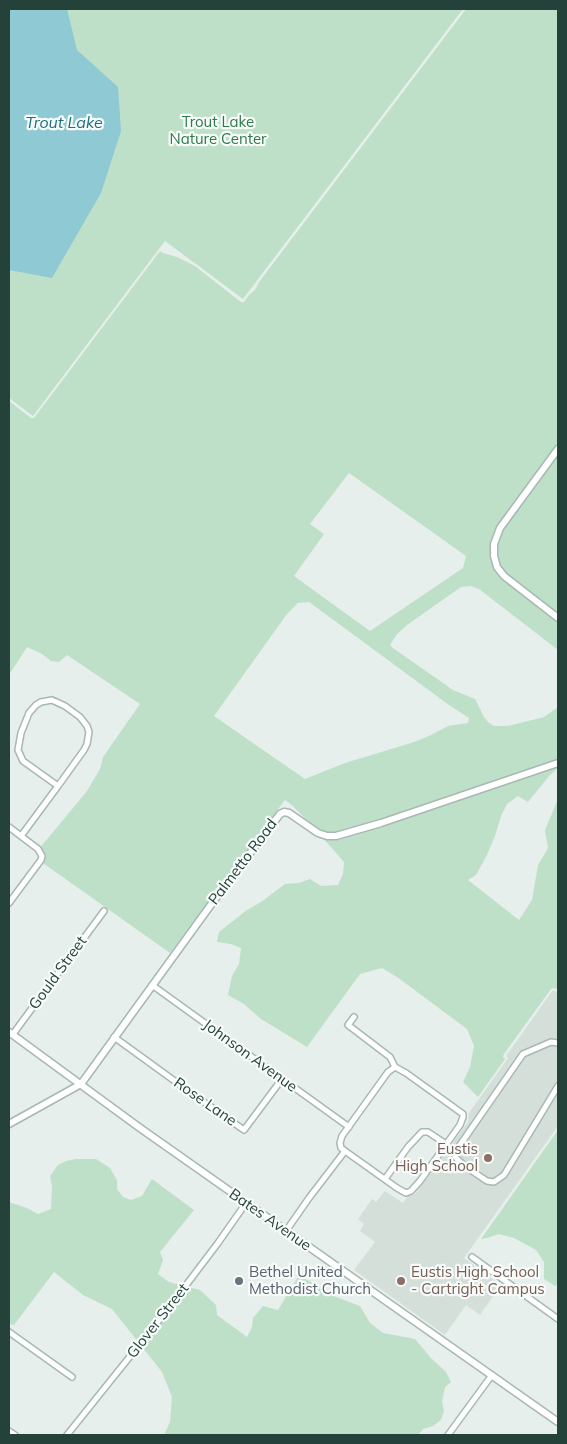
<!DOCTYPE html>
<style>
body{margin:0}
#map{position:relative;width:567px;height:1444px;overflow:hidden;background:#e6efeb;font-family:Mulish,sans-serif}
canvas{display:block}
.frame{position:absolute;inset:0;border:10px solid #24423a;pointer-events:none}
</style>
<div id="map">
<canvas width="567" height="1444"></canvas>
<div class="frame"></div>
</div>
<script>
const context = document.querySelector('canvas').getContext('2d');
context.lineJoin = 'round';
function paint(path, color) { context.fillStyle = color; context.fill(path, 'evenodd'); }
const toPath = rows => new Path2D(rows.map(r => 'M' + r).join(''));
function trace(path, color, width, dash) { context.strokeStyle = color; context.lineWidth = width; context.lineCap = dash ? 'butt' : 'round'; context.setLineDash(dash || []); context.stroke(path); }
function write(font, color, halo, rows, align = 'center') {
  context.font = font + ' Mulish,sans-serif'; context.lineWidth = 4.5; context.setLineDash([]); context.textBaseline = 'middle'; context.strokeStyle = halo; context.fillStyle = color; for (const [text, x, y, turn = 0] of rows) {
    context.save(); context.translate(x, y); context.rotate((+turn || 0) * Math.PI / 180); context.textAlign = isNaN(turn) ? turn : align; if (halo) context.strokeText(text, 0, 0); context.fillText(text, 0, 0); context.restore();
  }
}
paint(toPath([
 [553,990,556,992,558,990,558,1126,464,1258,501,1285,480,1315,466,1305,445,1335,354,1270,375,1242,360,1231,364,1224,358,1219,372,1199,376,1202,385,1191,403,1203,408,1196,415,1194,468,1122,469,1113,508,1058,506,1056]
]), '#d4dfda');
paint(toPath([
 [9,9,463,9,243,299,165,241,33,416,9,398],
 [466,9,558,9,558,444,498,527,494,535,490,547,491,557,495,568,502,578,558,622,558,650,479,589,471,586,461,587,407,625,397,634,390,645,393,648,453,690,475,699,484,717,488,722,494,726,508,726,544,717,558,707,558,760,380,820,336,833,328,833,312,826,293,806,285,800,170,953,40,861,39,849,87,791,100,769,103,757,140,704,67,655,59,662,51,661,42,654,27,647,9,675,9,401,31,418,34,418,160,251,163,253,177,257,195,266,241,302,244,302,249,295,255,290,259,282],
 [349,473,466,556,463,568,370,631,294,576,324,534,310,524],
 [309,602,449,705,469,718,468,723,448,726,431,735,414,742,345,763,305,779,214,716,287,614,298,603],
 [558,453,558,614,506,574,500,565,497,555,497,544,503,530],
 [558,766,558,768,550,775,528,802,518,796,507,804,501,816,495,836,486,857,476,875,468,880,519,920,532,900,538,865,548,848,545,830,558,799,558,986,556,989,553,988,551,989,504,1054,503,1057,505,1059,478,1097,463,1082,470,1067,474,1046,467,1029,397,977,382,968,360,974,307,1047,261,1019,244,1004,228,995,232,976,239,964,241,948,231,944,217,942,219,932,247,910,261,902,285,884,299,883,310,879,321,886,338,885,343,874,344,862,323,838],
 [558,1130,558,1284,555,1286,544,1279,544,1262,536,1250,514,1238,499,1234,487,1238,481,1239],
 [76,1159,96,1159,110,1168,117,1180,117,1189,123,1197,131,1200,142,1196,152,1179,194,1210,160,1252,163,1260,158,1274,169,1282,200,1290,216,1305,217,1315,247,1337,252,1327,253,1318,263,1306,278,1310,299,1275,336,1297,360,1306,370,1323,383,1333,415,1339,431,1358,446,1372,451,1382,445,1387,442,1401,444,1411,441,1420,433,1426,423,1429,418,1435,164,1435,170,1422,172,1397,162,1372,112,1309,83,1295,54,1272,14,1325,9,1324,9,1202,27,1208,38,1214,51,1209,52,1187,50,1176,58,1165,66,1161]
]), '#bfe0c8');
paint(toPath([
 [9,9,67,9,77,50,118,87,121,131,101,193,52,278,9,270]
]), '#8ec9d4');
const minor = toPath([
 [52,700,65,706,80,717,87,726,89,732,87,744,84,750,58,786,23,761,18,750,21,733,29,713,36,705,41,702,52,700],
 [9,827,38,849,42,856,41,860,9,903],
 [21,836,58,786],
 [152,985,349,1127],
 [354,1017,348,1025,390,1057,395,1067,406,1073,463,1114,463,1117,460,1125,420,1181,411,1191,406,1193,397,1188,345,1151,341,1148,340,1143,342,1136,388,1072,395,1067],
 [13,1034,104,911],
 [114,1037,194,1095,244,1130,282,1079],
 [558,1043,551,1042,523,1054,460,1145,455,1157,466,1167,487,1181,494,1182,504,1175,558,1086],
 [385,1179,408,1147,422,1132,428,1132,446,1144],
 [286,1231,309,1198,345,1151],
 [472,1257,558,1319],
 [9,1332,72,1377],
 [9,1431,15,1435],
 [67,1435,168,1309,218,1243,246,1203],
 [448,1435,492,1375]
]);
const tertiary = toPath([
 [558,449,500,528,494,544,494,556,497,567,504,576,558,618],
 [9,1032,140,1128,558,1422],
 [9,1124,81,1084,218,895,280,814,284,812,289,813,318,833,327,836,336,836,381,823,558,763]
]);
trace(minor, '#a8b8b2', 8);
trace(tertiary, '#a8b8b2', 9);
trace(minor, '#fff', 5);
trace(tertiary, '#fff', 6);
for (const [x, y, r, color] of [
 [488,1158,5,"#8d6e63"],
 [239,1281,5,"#6b7280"],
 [401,1281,5,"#8d6e63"]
]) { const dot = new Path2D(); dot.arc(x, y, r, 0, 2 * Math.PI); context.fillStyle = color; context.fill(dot); trace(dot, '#f7fbf9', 2); }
write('15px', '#2d7a4b', '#f7fbf9', [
 ["Trout Lake",218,122],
 ["Nature Center",218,139]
]);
write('15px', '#24423a', '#f7fbf9', [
 ["Palmetto Road",243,862,-53],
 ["Gould Street",58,973,-54],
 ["Johnson Avenue",250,1056,36],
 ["Rose Lane",205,1102,35],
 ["Bates Avenue",270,1220,35],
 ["Glover Street",158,1321,-52]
]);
write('15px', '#785e54', '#f7fbf9', [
 ["Eustis",478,1149],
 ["High School",478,1166],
 ["Eustis High School",411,1272,"left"],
 ["- Cartright Campus",411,1289,"left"]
], 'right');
write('15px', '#5b616d', '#f7fbf9', [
 ["Bethel United",249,1272],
 ["Methodist Church",249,1289]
], 'left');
write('italic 16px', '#1c6f80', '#f7fbf9', [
 ["Trout Lake",64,123]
]);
</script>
